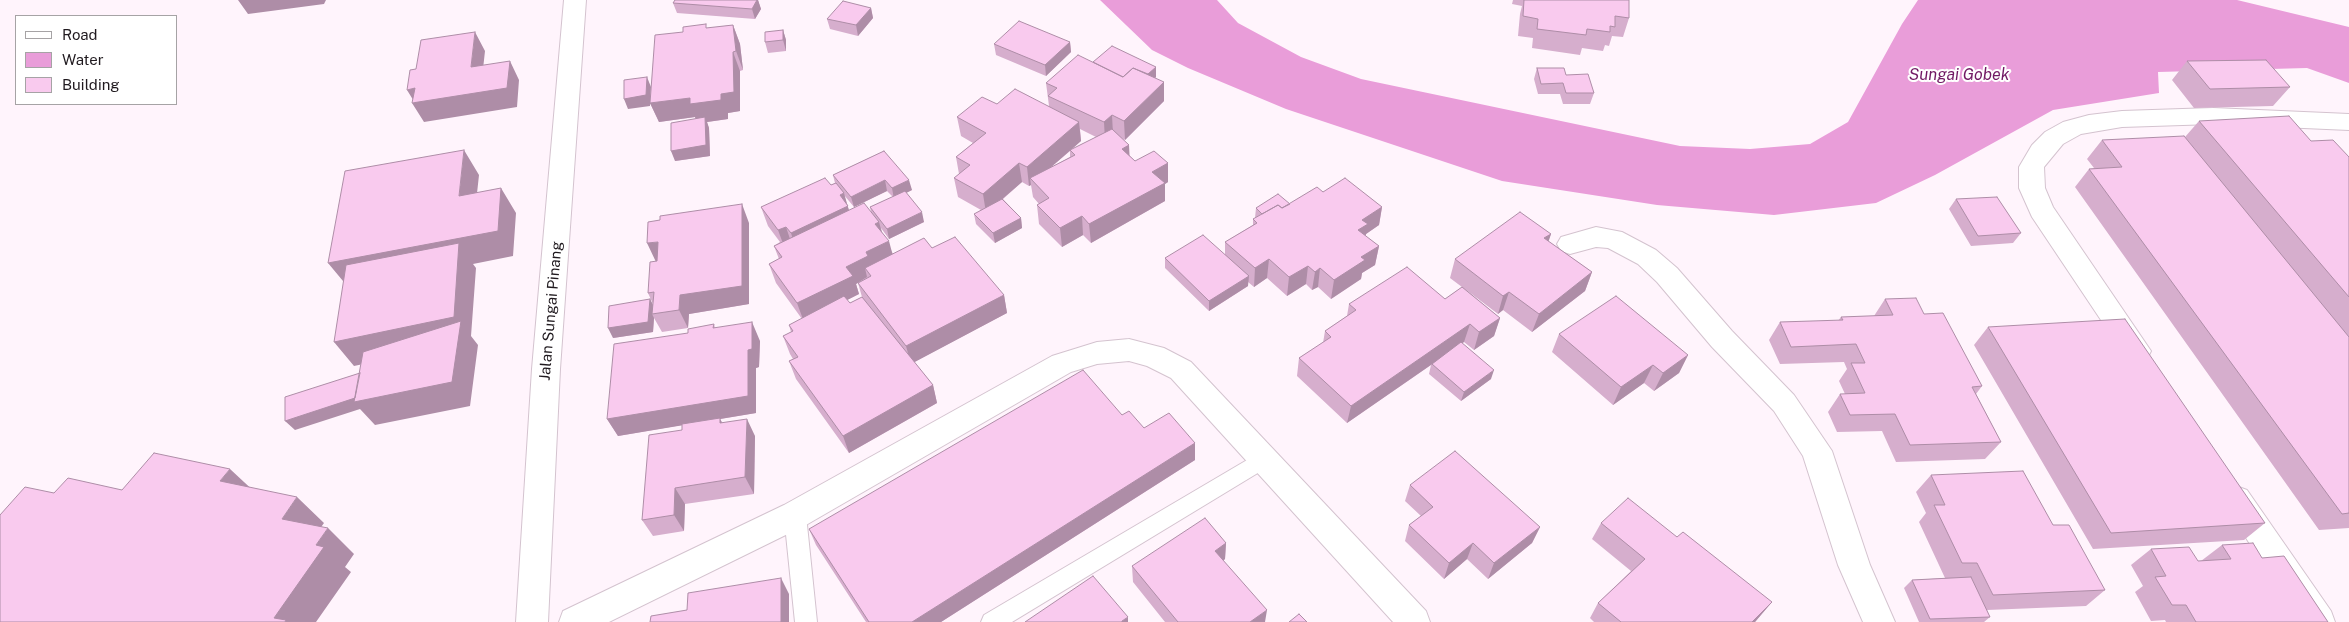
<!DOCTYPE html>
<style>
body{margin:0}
#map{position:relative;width:2349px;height:622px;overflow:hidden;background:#fff4fc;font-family:"Public Sans",sans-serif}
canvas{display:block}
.legend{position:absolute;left:15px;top:15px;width:162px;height:90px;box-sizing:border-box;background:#fff;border:1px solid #a6a3a5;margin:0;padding:6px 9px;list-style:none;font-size:15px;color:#201a1f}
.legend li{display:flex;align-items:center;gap:10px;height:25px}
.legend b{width:25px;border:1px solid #a6a3a5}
</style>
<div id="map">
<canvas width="2349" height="622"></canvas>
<ul class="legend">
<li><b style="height:6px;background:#fff"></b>Road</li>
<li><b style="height:14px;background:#e99dd9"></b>Water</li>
<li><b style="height:14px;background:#f9caee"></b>Building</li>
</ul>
</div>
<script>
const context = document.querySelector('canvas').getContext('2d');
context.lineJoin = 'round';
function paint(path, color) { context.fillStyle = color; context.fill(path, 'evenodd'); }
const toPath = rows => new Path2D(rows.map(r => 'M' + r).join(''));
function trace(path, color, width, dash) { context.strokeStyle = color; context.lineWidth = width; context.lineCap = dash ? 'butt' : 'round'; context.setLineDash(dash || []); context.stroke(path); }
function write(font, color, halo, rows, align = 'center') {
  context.font = font + ' "Public Sans",sans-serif'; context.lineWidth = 4; context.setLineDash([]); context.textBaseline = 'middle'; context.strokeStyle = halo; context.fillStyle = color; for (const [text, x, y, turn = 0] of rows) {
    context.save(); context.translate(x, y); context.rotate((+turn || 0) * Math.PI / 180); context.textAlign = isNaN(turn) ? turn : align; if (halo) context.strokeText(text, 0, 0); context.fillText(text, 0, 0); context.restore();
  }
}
paint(toPath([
 [1100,0,1217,0,1238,23,1301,57,1361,79,1680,146,1750,149,1810,144,1848,122,1902,24,1918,0,2237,0,2349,27,2349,83,2307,68,2158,72,2159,93,2053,110,1935,175,1876,203,1774,215,1657,205,1502,181,1286,109,1188,68,1152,50]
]), '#e99dd9');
const lane = toPath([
 [1264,450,1271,453,1274,459,1271,465,1012,622,981,622,984,615,1264,450],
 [795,506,802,508,806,515,817,622,795,622,784,515,788,508,795,506]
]);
const street = toPath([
 [564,0,586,0,560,369,548,622,516,622,532,369,564,0],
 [2213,108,2349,114,2349,130,2213,124,2122,127,2081,134,2063,144,2044,167,2045,188,2053,207,2151,351,2147,359,2137,362,2127,359,2032,217,2019,188,2019,167,2032,145,2045,132,2063,122,2089,115,2122,111,2213,108],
 [1596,227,1622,232,1656,250,1677,268,1732,331,1794,395,1832,451,1870,565,1895,622,1863,622,1838,565,1803,456,1774,411,1712,347,1657,282,1638,264,1608,248,1596,247,1570,254,1561,251,1557,244,1561,237,1596,227],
 [1129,339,1164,348,1191,362,1426,611,1430,622,1393,622,1171,378,1147,366,1129,361,1097,364,1071,372,806,525,609,622,559,622,563,611,784,505,1052,356,1097,342,1129,339],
 [2236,486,2247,490,2331,611,2335,622,2300,622,2221,499,2225,490,2236,486]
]);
trace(lane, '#d4c3cf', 2);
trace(street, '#d4c3cf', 2);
paint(lane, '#fff');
paint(street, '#fff');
paint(toPath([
 [675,0,758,0,761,9,755,19,677,13,673,3],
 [1513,0,1629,0,1629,18,1623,37,1612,36,1609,46,1605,45,1603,51,1582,48,1580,55,1532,48,1533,38,1518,36,1520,14,1522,6,1512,4],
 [871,8,873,18,858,36,830,29,827,19],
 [733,25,740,44,743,70,740,71,740,111,728,113,728,119,707,122,709,128,710,156,675,161,696,119,695,117,659,122,650,103,708,28],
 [783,30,786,40,786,51,768,53,765,42],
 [1070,42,1071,52,1046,76,996,55,994,44],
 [2187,61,2290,87,2273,106,2194,108,2172,80],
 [1093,62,1156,67,1156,77,1155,78,1164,101,1125,140,1121,138,1129,145,1129,155,1135,161,1168,163,1168,182,1165,184,1165,201,1091,243,1083,235,1062,247,1039,224,1037,205,1039,204,1033,197,1031,185,1029,186,1022,182,1003,199,1021,218,1022,228,995,243,976,224,974,214,981,210,958,197,954,178,959,174,956,157,973,143,961,136,957,117,997,104,1049,106,1046,83],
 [1080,129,1096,137,1071,150,1081,141],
 [1070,151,1070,157,1050,168],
 [1537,68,1566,75,1594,93,1590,104,1563,104,1560,94,1538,94,1534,79],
 [2199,121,2311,141,2349,157,2349,528,2319,530,2075,187,2089,169,2094,168,2087,159,2102,140,2185,137],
 [884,151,912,190,906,193,924,222,889,239,881,228,882,232,893,254,932,248,1004,295,1007,313,914,362,933,385,937,403,849,453,796,379,789,361,793,359,790,354,783,336,791,332,789,325,802,319,776,283,769,264,779,259,774,246,780,242,768,226,761,207,831,185,835,183,833,175],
 [887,191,893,197,870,207,871,212,849,210,844,195,854,207],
 [867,277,858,283,862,297,850,303,847,300,859,294,856,284],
 [1323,192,1382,207,1379,225,1366,234,1365,236,1379,246,1375,265,1362,273,1361,279,1331,299,1318,287,1312,290,1306,284,1287,296,1267,278,1254,287,1248,282,1248,286,1209,311,1165,268,1165,258,1225,254,1225,242,1253,225,1253,219,1255,218,1256,208,1290,204],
 [1956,199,2021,233,2013,243,1971,246,1949,209],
 [749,223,749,304,689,314,688,328,662,332,654,318,653,332,613,338,650,299,653,305,653,304,648,293,656,261],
 [1551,234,1548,241,1592,272,1585,291,1532,332,1503,310,1498,314,1465,289,1500,318,1494,336,1474,350,1464,342,1462,343,1491,379,1461,401,1429,374,1431,365,1347,423,1297,376,1299,358,1323,343,1325,331,1347,316,1349,304,1445,299,1462,287,1450,278,1455,259],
 [1885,299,1924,314,1982,386,1976,394,2001,442,1985,459,1896,462,1882,431,1837,432,1828,412,1840,394,1845,394,1839,381,1847,369,1844,362,1780,364,1769,340,1780,322,1838,321,1841,317,1874,316],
 [714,324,715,328,760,341,759,367,756,368,756,413,720,419,722,422,755,436,754,494,685,504,684,531,653,536,642,520,682,430,682,425,618,436,607,419,688,333],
 [1988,327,2265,523,2244,540,2093,549,1974,345],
 [1559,334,1688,355,1679,373,1654,391,1644,383,1613,405,1552,352],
 [1122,415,1144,428,1195,443,1195,460,941,622,866,622,816,545,809,529],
 [1931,475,2053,525,2105,590,2086,606,1987,610,1990,617,1984,622,1919,622,1904,588,1912,580,1945,578,1919,522,1926,513,1916,492],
 [1410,485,1540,527,1532,543,1488,579,1467,559,1444,579,1405,541,1409,525,1421,516,1405,501],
 [1601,523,1677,537,1772,602,1755,622,1594,622,1590,618,1598,603,1631,571,1592,539],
 [1226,543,1225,559,1223,561,1265,622,1165,622,1133,582,1132,566],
 [2222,545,2262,558,2328,622,2166,622,2165,620,2151,621,2135,592,2143,586,2131,565,2151,549,2198,561,2201,561]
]), '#d6aecd');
paint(toPath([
 [238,0,326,0,324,4,248,14],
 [757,0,758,0,761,9,755,19,752,9],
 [871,8,873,18,858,36,856,25],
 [733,25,740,44,743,70,736,51],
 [783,30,786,40,786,51,783,40],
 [475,32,485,51,481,87,471,67],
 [1070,42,1071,52,1046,76,1045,65],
 [733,52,740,71,740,111,728,113,728,119,707,122,709,128,710,156,675,161,671,151,697,123,695,117,659,122,650,103,721,94],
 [510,61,519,80,517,107,424,122,412,103,415,103,407,90],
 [1156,67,1156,77,1144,88,1143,78],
 [647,77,651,87,650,106,628,109,624,99],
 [1164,82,1164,101,1125,140,1124,121],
 [1112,115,1113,134,1105,141,1104,122],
 [1079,122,1081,141,1034,182,1030,178,1031,185,1029,186,1027,167],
 [1129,145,1130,164,1122,149],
 [464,150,479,175,474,221,459,196],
 [1019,163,1022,182,986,213,983,194],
 [1168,163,1168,182,1165,184,1165,201,1091,243,1089,224,1152,172],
 [885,180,887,191,854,207,851,197],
 [909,180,912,190,894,199,892,188],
 [501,188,516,213,513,256,473,264,476,268,471,336,478,345,470,406,375,425,360,409,295,430,285,421,457,344,354,366,334,342,348,287,328,263],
 [844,193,853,225,797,252,791,233,840,195],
 [742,204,749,223,749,304,689,314,688,328,679,310,680,295],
 [1382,207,1379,225,1366,234,1364,243,1358,230,1362,220],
 [922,212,924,222,889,239,887,229],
 [1082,216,1083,235,1062,247,1060,228],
 [1021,218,1022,228,995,243,993,233],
 [879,222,884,240,875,224],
 [786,227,792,245,785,249,778,230],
 [1551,234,1545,252,1544,238],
 [889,241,894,260,865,268,867,277,856,284,859,294,804,322,797,303,866,252],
 [658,242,667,260,656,262,647,243],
 [1379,246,1375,265,1362,273,1361,279,1331,299,1334,280,1361,257],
 [1269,259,1267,278,1254,287,1255,268],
 [1308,266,1306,284,1287,296,1289,277],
 [1320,268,1318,287,1312,290,1315,272],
 [1592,272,1585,291,1532,332,1539,314],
 [1249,276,1248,286,1209,311,1209,301],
 [1509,292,1503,310,1498,314,1503,296],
 [1004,295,1007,313,911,364,906,346],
 [650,299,655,309,652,314,654,318,653,332,613,338,608,328],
 [1500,318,1494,336,1474,350,1479,332],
 [752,322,760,341,759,367,756,368,756,413,720,419,729,436,720,423,720,419,618,436,607,419],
 [1470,324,1464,342,1347,423,1351,406],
 [1688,355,1679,373,1654,391,1663,373],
 [1653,365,1644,383,1613,405,1621,387],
 [1494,370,1491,379,1461,401,1464,392],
 [933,385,937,403,849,453,843,436],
 [747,419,755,436,754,494,745,477],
 [1195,443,1195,460,941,622,912,622],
 [230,469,258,495,220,481],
 [675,488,685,504,684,531,674,515],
 [297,497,324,523,309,544,282,519],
 [1540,527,1532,543,1488,579,1494,563],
 [328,528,354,554,345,567,351,572,316,622,279,622,274,618,316,545],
 [1226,543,1225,559,1214,567,1215,551],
 [1473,543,1467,559,1444,579,1449,563],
 [781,578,789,594,789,622,781,622],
 [1772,602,1755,622,1752,622],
 [1267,610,1265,622,1250,622],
 [1128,617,1128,622,1122,622,1122,621]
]), '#ae8da7');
const building = toPath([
 [675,0,757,0,752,9,673,3,675,0],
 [1524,0,1629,0,1629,18,1615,16,1615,27,1610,26,1610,32,1587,29,1586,35,1537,29,1538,19,1523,16,1524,0],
 [843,1,871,8,856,25,827,19,843,1],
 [1019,21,1070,42,1045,65,994,44,1019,21],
 [706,24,706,28,733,25,736,51,733,52,734,92,721,94,721,100,690,104,690,98,650,103,655,35,683,32,683,27,706,24],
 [783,30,783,40,765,42,765,32,783,30],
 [475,32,471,67,510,61,507,88,412,103,415,88,407,90,410,70,416,69,421,40,475,32],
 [1112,46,1156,67,1148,74,1133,68,1123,77,1093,62,1112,46],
 [1078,55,1123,77,1133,68,1164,82,1124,121,1112,115,1104,122,1048,96,1057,88,1046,83,1078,55],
 [2266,60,2290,87,2210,89,2187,61,2266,60],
 [1537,68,1564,68,1566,75,1588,74,1594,93,1566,93,1563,83,1541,84,1537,68],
 [647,77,646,95,624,99,624,80,647,77],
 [1015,89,1079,122,1027,167,1019,163,983,194,954,178,970,165,956,157,986,133,957,117,982,97,997,104,1015,89],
 [2289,116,2311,141,2333,140,2349,157,2349,297,2199,121,2289,116],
 [705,117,706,145,671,151,671,123,705,117],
 [1112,129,1129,145,1122,149,1135,161,1154,151,1168,163,1152,172,1165,183,1089,224,1082,216,1060,228,1037,205,1049,198,1030,178,1075,155,1070,150,1112,129],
 [2184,136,2349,337,2349,513,2342,514,2089,169,2122,167,2102,140,2184,136],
 [464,150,459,196,501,188,498,231,328,263,345,171,464,150],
 [884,151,909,180,892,188,885,180,851,197,833,175,884,151],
 [825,178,831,185,836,183,844,193,840,195,848,206,791,233,786,227,778,230,761,207,825,178],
 [1345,178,1382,207,1362,220,1368,224,1358,230,1379,246,1361,257,1365,260,1334,280,1320,268,1315,272,1308,266,1289,277,1269,259,1255,268,1225,242,1257,223,1253,219,1278,205,1282,208,1317,187,1323,192,1345,178],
 [905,191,922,212,887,229,870,207,905,191],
 [1278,194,1290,204,1282,208,1278,205,1262,214,1256,208,1278,194],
 [1997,197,2021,233,1978,236,1956,199,1997,197],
 [1002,199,1021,218,993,233,974,214,1002,199],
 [864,203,879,222,875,224,889,241,866,252,868,256,846,267,853,276,797,303,769,264,782,257,774,246,864,203],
 [742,204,742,286,680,295,679,310,652,314,654,292,648,293,650,262,657,261,658,242,647,243,648,222,660,220,660,216,742,204],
 [1520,212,1551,234,1544,238,1592,272,1539,314,1509,292,1503,296,1455,259,1520,212],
 [1203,235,1249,276,1209,301,1165,258,1203,235],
 [955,237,1004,295,906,346,858,283,871,276,865,268,924,238,932,248,955,237],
 [459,243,454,317,334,342,346,265,459,243],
 [1407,267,1445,299,1462,287,1500,318,1479,332,1470,324,1351,406,1299,358,1331,337,1325,331,1356,310,1349,304,1407,267],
 [844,296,850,303,862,297,933,385,843,436,789,361,798,357,783,336,793,331,789,325,844,296],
 [1616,296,1688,355,1663,373,1653,365,1621,387,1559,334,1616,296],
 [1916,298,1924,314,1943,313,1982,386,1972,387,2001,442,1910,445,1895,414,1850,415,1840,394,1865,393,1851,363,1865,363,1856,344,1791,347,1780,322,1843,320,1841,317,1893,315,1885,299,1916,298],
 [650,299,648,322,608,328,609,306,650,299],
 [2125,319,2265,523,2111,533,1988,327,2125,319],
 [461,321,452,382,354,402,363,352,461,321],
 [752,322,752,349,748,350,748,396,607,419,614,344,688,333,688,329,714,324,713,328,752,322],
 [1461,342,1494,370,1464,392,1432,364,1461,342],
 [1083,370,1122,415,1129,411,1144,428,1169,413,1195,443,912,622,869,622,809,529,1083,370],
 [360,373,355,398,285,421,285,397,360,373],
 [720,418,720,423,747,419,745,477,675,488,674,515,642,520,649,435,682,430,682,424,720,418],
 [1455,451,1540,527,1494,563,1473,543,1449,563,1409,525,1433,507,1410,485,1455,451],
 [154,453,230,469,220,481,297,497,282,519,328,528,316,545,324,547,274,618,286,620,285,622,0,622,0,515,25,487,54,493,68,478,122,490,154,453],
 [2023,471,2053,525,2069,525,2105,590,1993,595,1977,563,1962,563,1934,505,1945,505,1931,475,2023,471],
 [1628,498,1677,537,1683,532,1772,602,1752,622,1621,622,1598,603,1645,559,1601,523,1628,498],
 [1205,518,1226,543,1215,551,1267,610,1250,622,1178,622,1132,566,1205,518],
 [2253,543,2262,558,2284,556,2328,622,2196,622,2186,605,2172,605,2155,577,2166,576,2151,549,2189,547,2198,561,2231,559,2222,545,2253,543],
 [1093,576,1128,617,1122,621,1122,622,1025,622,1093,576],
 [1971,577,1990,617,1930,619,1912,580,1971,577],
 [781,578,781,622,650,622,651,616,687,610,688,593,781,578],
 [1299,614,1307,622,1289,622,1299,614]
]);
paint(building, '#f9caee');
trace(building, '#ae8da7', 1);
write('15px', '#201a1f', '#fff', [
 ["Jalan Sungai Pinang",551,311,-85]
]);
write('italic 16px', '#711964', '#fff', [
 ["Sungai Gobek",1959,75]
]);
</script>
